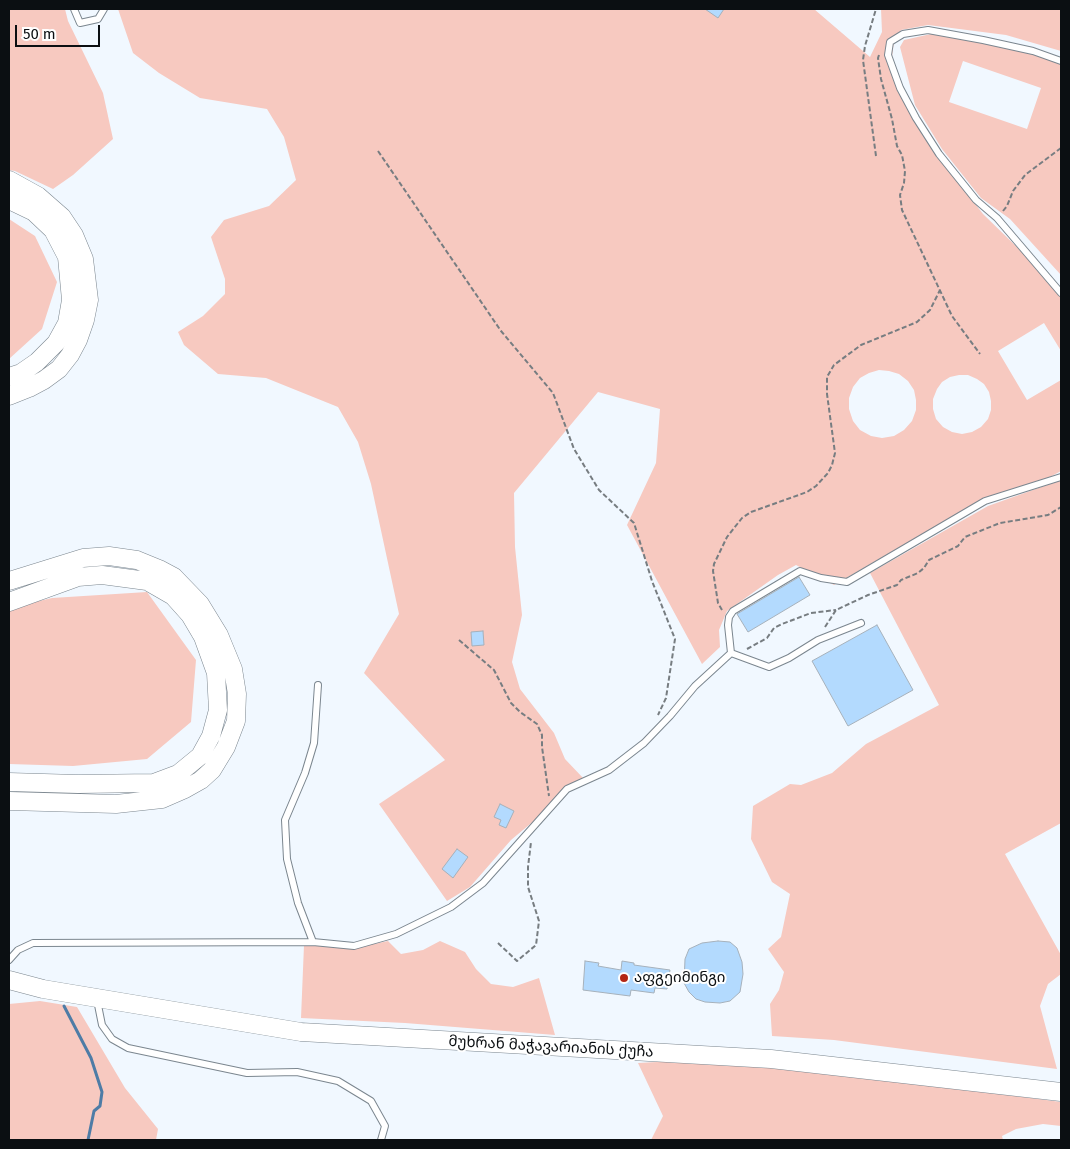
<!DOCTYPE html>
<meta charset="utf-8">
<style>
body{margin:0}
#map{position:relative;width:1070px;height:1149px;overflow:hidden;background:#f1f8ff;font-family:"Fira Sans",sans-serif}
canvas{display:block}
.frame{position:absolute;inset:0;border:10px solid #0b0f12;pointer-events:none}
.scale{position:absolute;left:15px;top:25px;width:85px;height:22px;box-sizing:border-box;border:2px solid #0b0f12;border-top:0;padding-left:6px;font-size:15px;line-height:18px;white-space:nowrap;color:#0b0f12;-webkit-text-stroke:4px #fff;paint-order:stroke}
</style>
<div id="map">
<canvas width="1070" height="1149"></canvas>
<div class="frame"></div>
<div class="scale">50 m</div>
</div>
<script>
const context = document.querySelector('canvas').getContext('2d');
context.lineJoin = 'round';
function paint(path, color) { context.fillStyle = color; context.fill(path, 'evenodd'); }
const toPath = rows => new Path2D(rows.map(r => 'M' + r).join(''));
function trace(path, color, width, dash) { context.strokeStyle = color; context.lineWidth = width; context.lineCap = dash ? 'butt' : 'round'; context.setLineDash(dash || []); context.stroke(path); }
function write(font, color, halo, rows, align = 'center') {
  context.font = font + ' "Fira Sans","Noto Sans Georgian",sans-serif'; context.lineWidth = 4; context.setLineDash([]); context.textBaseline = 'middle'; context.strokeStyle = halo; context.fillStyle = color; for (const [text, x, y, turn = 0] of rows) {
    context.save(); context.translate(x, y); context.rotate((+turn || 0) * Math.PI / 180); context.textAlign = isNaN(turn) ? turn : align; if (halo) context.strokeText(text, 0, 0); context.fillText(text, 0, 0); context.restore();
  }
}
paint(toPath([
 [9,9,65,9,68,21,103,93,113,139,73,175,53,189,15,171,9,170],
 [118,9,814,9,870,57,882,32,881,9,1061,9,1061,51,1006,35,928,25,901,30,894,42,892,57,899,90,939,157,983,214,1061,290,1061,351,1044,323,998,351,1027,400,1061,380,1061,471,1048,478,983,499,834,585,796,565,778,575,727,611,719,630,720,647,702,664,627,525,656,463,660,409,598,392,514,493,515,547,522,615,512,662,520,689,554,733,565,759,584,779,511,840,470,887,447,901,379,804,445,760,364,673,399,614,371,484,358,442,338,407,266,378,218,374,184,345,178,332,203,316,225,294,225,279,211,237,224,220,269,206,296,180,284,137,267,109,200,98,159,73,133,53],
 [879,370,889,371,899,374,908,381,914,390,916,400,916,410,912,421,904,430,894,436,882,438,871,436,860,430,853,421,849,409,849,398,853,387,860,378,869,373],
 [959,375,968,375,977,379,984,384,989,392,991,401,991,410,988,419,981,427,972,432,962,434,952,432,943,427,936,419,933,409,933,399,937,389,942,382,950,377],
 [931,34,983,39,1061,60,1061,275,1010,219,981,198,942,149,915,105,900,47,904,40],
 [963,61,1041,88,1027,129,949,102],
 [9,219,35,236,57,282,42,329,9,359],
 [1061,480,1061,823,1005,854,1061,955,1061,974,1048,984,1040,1006,1057,1069,834,1040,772,1036,770,1004,779,990,784,972,768,949,781,937,790,894,772,882,751,839,753,806,790,784,801,785,832,773,866,744,939,705,870,573,988,506],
 [147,592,196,660,191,722,147,759,73,766,9,764,9,608,52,598],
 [388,941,401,954,423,950,440,941,465,952,476,969,491,984,513,987,539,978,555,1035,405,1023,301,1018,304,945,374,944],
 [40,1001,77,1007,125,1088,158,1129,156,1140,9,1140,9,1004],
 [676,1061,723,1063,866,1076,1061,1102,1061,1126,1043,1124,1016,1129,1002,1136,1003,1140,651,1140,663,1116,638,1063]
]), '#f7c9c0');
trace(toPath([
 [64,1006,91,1058,102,1092,100,1106,94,1111,88,1140]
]), '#4e7ca6', 3);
const building = toPath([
 [705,9,724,9,718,18,705,9],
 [799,577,810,595,748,632,737,614,799,577],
 [877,625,913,690,848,726,812,661,877,625],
 [483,631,484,645,472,646,471,632,483,631],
 [500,804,514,811,506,828,499,825,501,820,494,817,500,804],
 [457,849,468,857,453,878,442,869,457,849],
 [718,941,730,942,737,948,742,962,743,974,740,992,730,1001,720,1003,705,1002,696,999,689,992,684,983,685,959,689,949,702,943,718,941],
 [585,961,599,963,598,966,621,970,622,961,634,963,634,965,670,970,667,989,655,988,654,993,631,990,630,996,583,990,585,961]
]);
paint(building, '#b3dafe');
trace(building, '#a6b1bb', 1);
const lane = toPath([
 [74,9,80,23,98,19,104,9],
 [1061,61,1033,51,983,40,928,30,903,34,890,42,888,55,900,88,916,118,939,154,976,200,997,218,1061,293],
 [731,653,728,625,729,617,733,611,800,571,821,578,847,582,985,501,1061,477],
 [731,653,769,667,789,658,818,640,861,623],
 [313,942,298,903,287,859,285,820,305,773,314,743,318,685],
 [9,960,18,950,33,943,313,942,354,946,396,934,451,907,483,883,567,789,609,770,644,743,670,716,695,686,731,653],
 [97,1000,102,1025,112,1039,128,1048,247,1073,297,1072,338,1081,371,1101,385,1126,381,1140]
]);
const secondary = toPath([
 [9,180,38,196,62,217,74,235,84,259,89,300,85,320,78,340,70,355,59,369,44,380,29,388,9,396],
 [9,200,34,212,53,230,67,257,71,300,67,323,56,343,37,362,21,373,9,377],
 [9,581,83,558,109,556,137,560,159,569,174,577,200,604,219,635,233,669,237,694,236,721,226,747,212,770,201,780,185,789,162,799,116,804,9,801],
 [9,602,78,577,102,575,147,581,173,596,190,615,203,637,216,673,218,710,211,736,200,756,178,774,154,783,78,784,9,782],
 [9,980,43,989,301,1032,771,1059,1061,1092]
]);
trace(lane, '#7b868f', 8);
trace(secondary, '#7b868f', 19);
trace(toPath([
 [879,55,878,58,881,79,892,119,897,146,902,155,905,171,904,183,900,195,902,210,952,316,980,354],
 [378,151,501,331,553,393,574,449,599,490,634,523,652,581,675,639,666,698,658,715],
 [876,156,863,60,865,46,876,9],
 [1003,211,1007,206,1013,191,1025,175,1061,148],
 [722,610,718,603,713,571,714,564,727,537,742,518,751,512,807,492,816,486,828,473,832,465,835,453,827,394,827,377,834,365,861,345,917,322,930,310,940,290],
 [825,627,836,610,868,595,897,585,901,580,918,573,924,568,929,560,958,546,965,537,1000,523,1048,515,1061,507],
 [459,640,494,670,511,703,520,712,537,724,542,735,542,747,549,796],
 [747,649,767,638,774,628,782,624,811,613,836,610],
 [498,943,517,961,536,945,539,921,528,887,528,867,531,842]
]), '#777d81', 2, [5, 2.5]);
trace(lane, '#fff', 6);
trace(secondary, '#fff', 18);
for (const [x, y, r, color] of [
 [624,978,5,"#b32615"]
]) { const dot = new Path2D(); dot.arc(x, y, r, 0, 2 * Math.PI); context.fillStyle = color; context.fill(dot); trace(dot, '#fff', 2); }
write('15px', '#0b0f12', '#fff', [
 ["აფგეიმინგი",634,978]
], 'left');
write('15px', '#0b0f12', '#fff', [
 ["მუხრან მაჭავარიანის ქუჩა",551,1047,3]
]);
</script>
